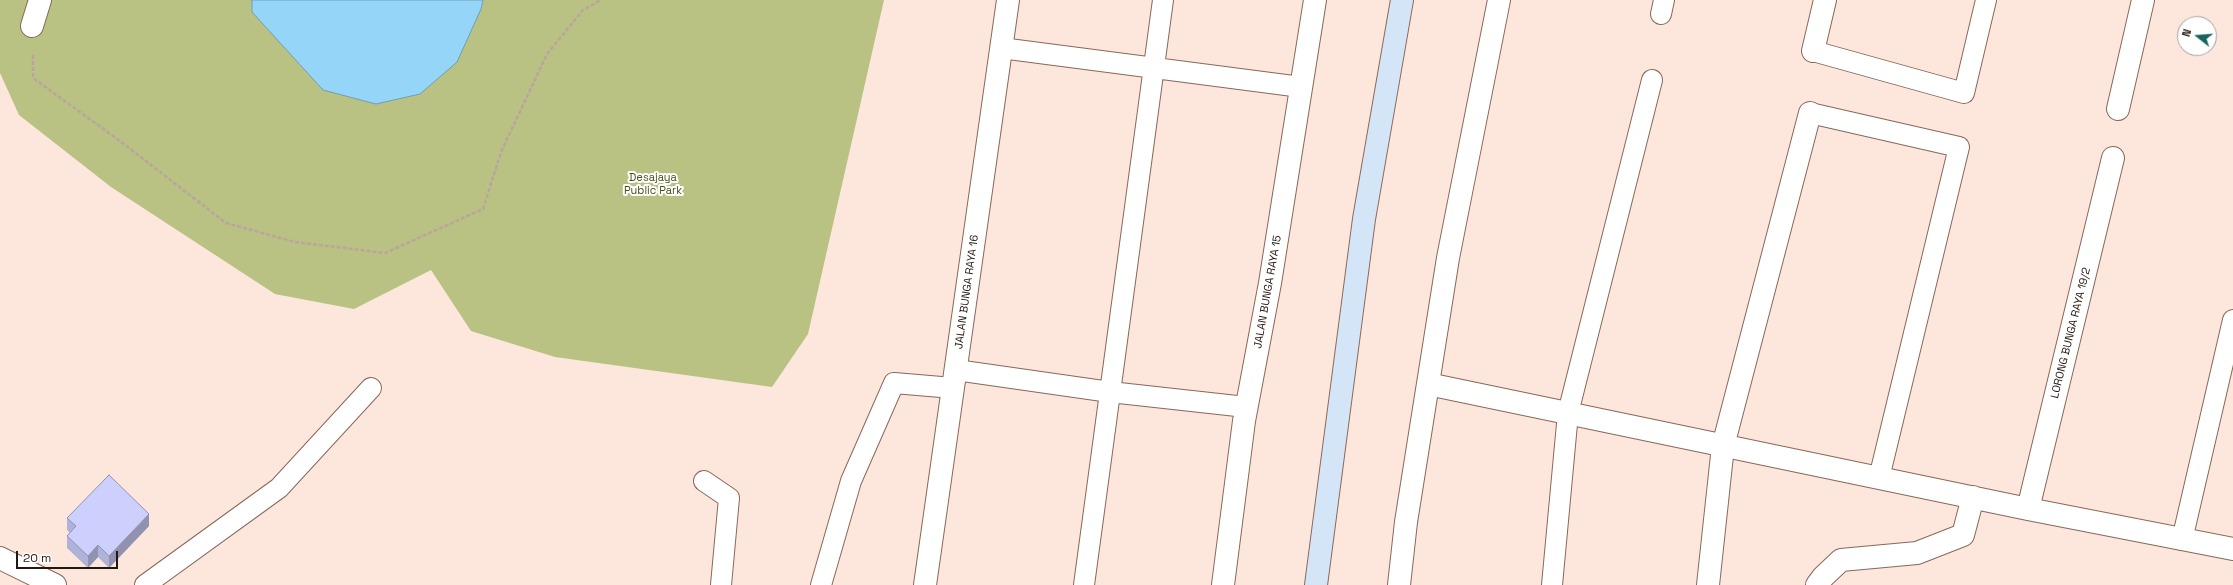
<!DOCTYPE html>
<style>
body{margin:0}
#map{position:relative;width:2233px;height:585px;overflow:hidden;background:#fde6dc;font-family:"Space Grotesk",sans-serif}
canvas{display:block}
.north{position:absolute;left:2177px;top:16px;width:40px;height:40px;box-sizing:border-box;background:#fff;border:1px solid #a7a2a0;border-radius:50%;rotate:287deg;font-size:11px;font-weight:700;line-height:16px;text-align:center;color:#241711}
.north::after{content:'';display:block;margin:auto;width:14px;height:18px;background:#19655e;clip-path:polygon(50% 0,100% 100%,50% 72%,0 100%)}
.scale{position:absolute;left:16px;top:551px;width:102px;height:18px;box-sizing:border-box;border:2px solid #241711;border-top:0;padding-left:5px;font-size:12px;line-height:14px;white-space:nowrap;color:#241711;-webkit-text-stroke:3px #fff;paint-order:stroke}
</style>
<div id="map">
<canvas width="2233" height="585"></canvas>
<div class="north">N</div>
<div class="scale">20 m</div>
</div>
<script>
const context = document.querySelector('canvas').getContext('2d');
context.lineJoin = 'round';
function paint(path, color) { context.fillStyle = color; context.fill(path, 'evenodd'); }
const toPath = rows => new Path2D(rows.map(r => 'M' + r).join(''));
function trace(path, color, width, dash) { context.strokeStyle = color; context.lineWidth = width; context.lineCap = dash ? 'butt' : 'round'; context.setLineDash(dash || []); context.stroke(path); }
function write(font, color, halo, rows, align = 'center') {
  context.font = font + ' "Space Grotesk",sans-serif'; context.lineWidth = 4; context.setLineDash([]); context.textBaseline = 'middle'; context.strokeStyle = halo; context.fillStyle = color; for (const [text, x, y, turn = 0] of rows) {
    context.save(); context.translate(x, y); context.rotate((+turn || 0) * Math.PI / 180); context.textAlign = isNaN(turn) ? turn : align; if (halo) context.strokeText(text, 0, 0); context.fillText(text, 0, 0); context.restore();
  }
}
paint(toPath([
 [0,0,884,0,808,334,772,387,555,357,471,331,431,270,354,309,275,294,111,187,19,115,0,73]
]), '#b9c282');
const water = toPath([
 [252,0,483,0,481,9,457,62,420,94,376,104,323,90,252,12,252,0]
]);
paint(water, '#95d6f8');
trace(water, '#739db3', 1);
const lane = toPath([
 [1661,14,1664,0],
 [1001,48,1301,87],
 [1813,51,1964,93,1986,0],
 [1810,113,1959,147,1879,478],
 [956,370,1110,392,1246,407],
 [704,481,729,498,721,585],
 [2182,540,2233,320],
 [145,585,279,488,371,388],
 [821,585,851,481,894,383,953,388],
 [1084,585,1163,0],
 [1552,585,1568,413,1652,80]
]);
const street = toPath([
 [32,26,40,0],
 [1813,51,1825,0],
 [2118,109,2143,0],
 [1428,384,2028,509,2233,549],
 [2028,509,2113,158],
 [0,558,55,585],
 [925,585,1008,0],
 [1223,585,1244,421,1270,283,1315,0],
 [1399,585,1406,522,1448,258,1499,0],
 [1708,585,1723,446,1810,113],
 [1817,585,1823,577,1841,560,1917,553,1963,535,1973,497]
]);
const secondary = toPath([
 [1316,585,1364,219,1402,0]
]);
trace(lane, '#886858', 22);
trace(street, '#886858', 24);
trace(secondary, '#886858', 24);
trace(toPath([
 [33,55,33,78,120,141,226,223,295,242,385,253,483,209,501,152,547,54,583,10,601,0]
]), '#b9a59d', 2.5, [4, 2]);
trace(lane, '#fff', 20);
trace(street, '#fff', 22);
trace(secondary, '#d4e5f7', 22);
paint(toPath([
 [67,518,149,526,109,568,98,557,88,568,67,548,67,536,70,533,67,530]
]), '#b0b3d9');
paint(toPath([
 [149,514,149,526,109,568,109,556],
 [98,545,98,557,88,568,88,556]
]), '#9092b0');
const building = toPath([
 [109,475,149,514,109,556,98,545,88,556,67,536,76,526,67,518,109,475]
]);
paint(building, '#cdd0fc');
trace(building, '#9092b0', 1);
write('11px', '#484d14', '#fff', [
 ["Desajaya",653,178],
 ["Public Park",653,191]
]);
write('11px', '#241711', '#fff', [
 ["JALAN BUNGA RAYA 16",967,292,-82],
 ["JALAN BUNGA RAYA 15",1268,292,-80],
 ["LORONG BUNGA RAYA 19/2",2071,333,-76]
]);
</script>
